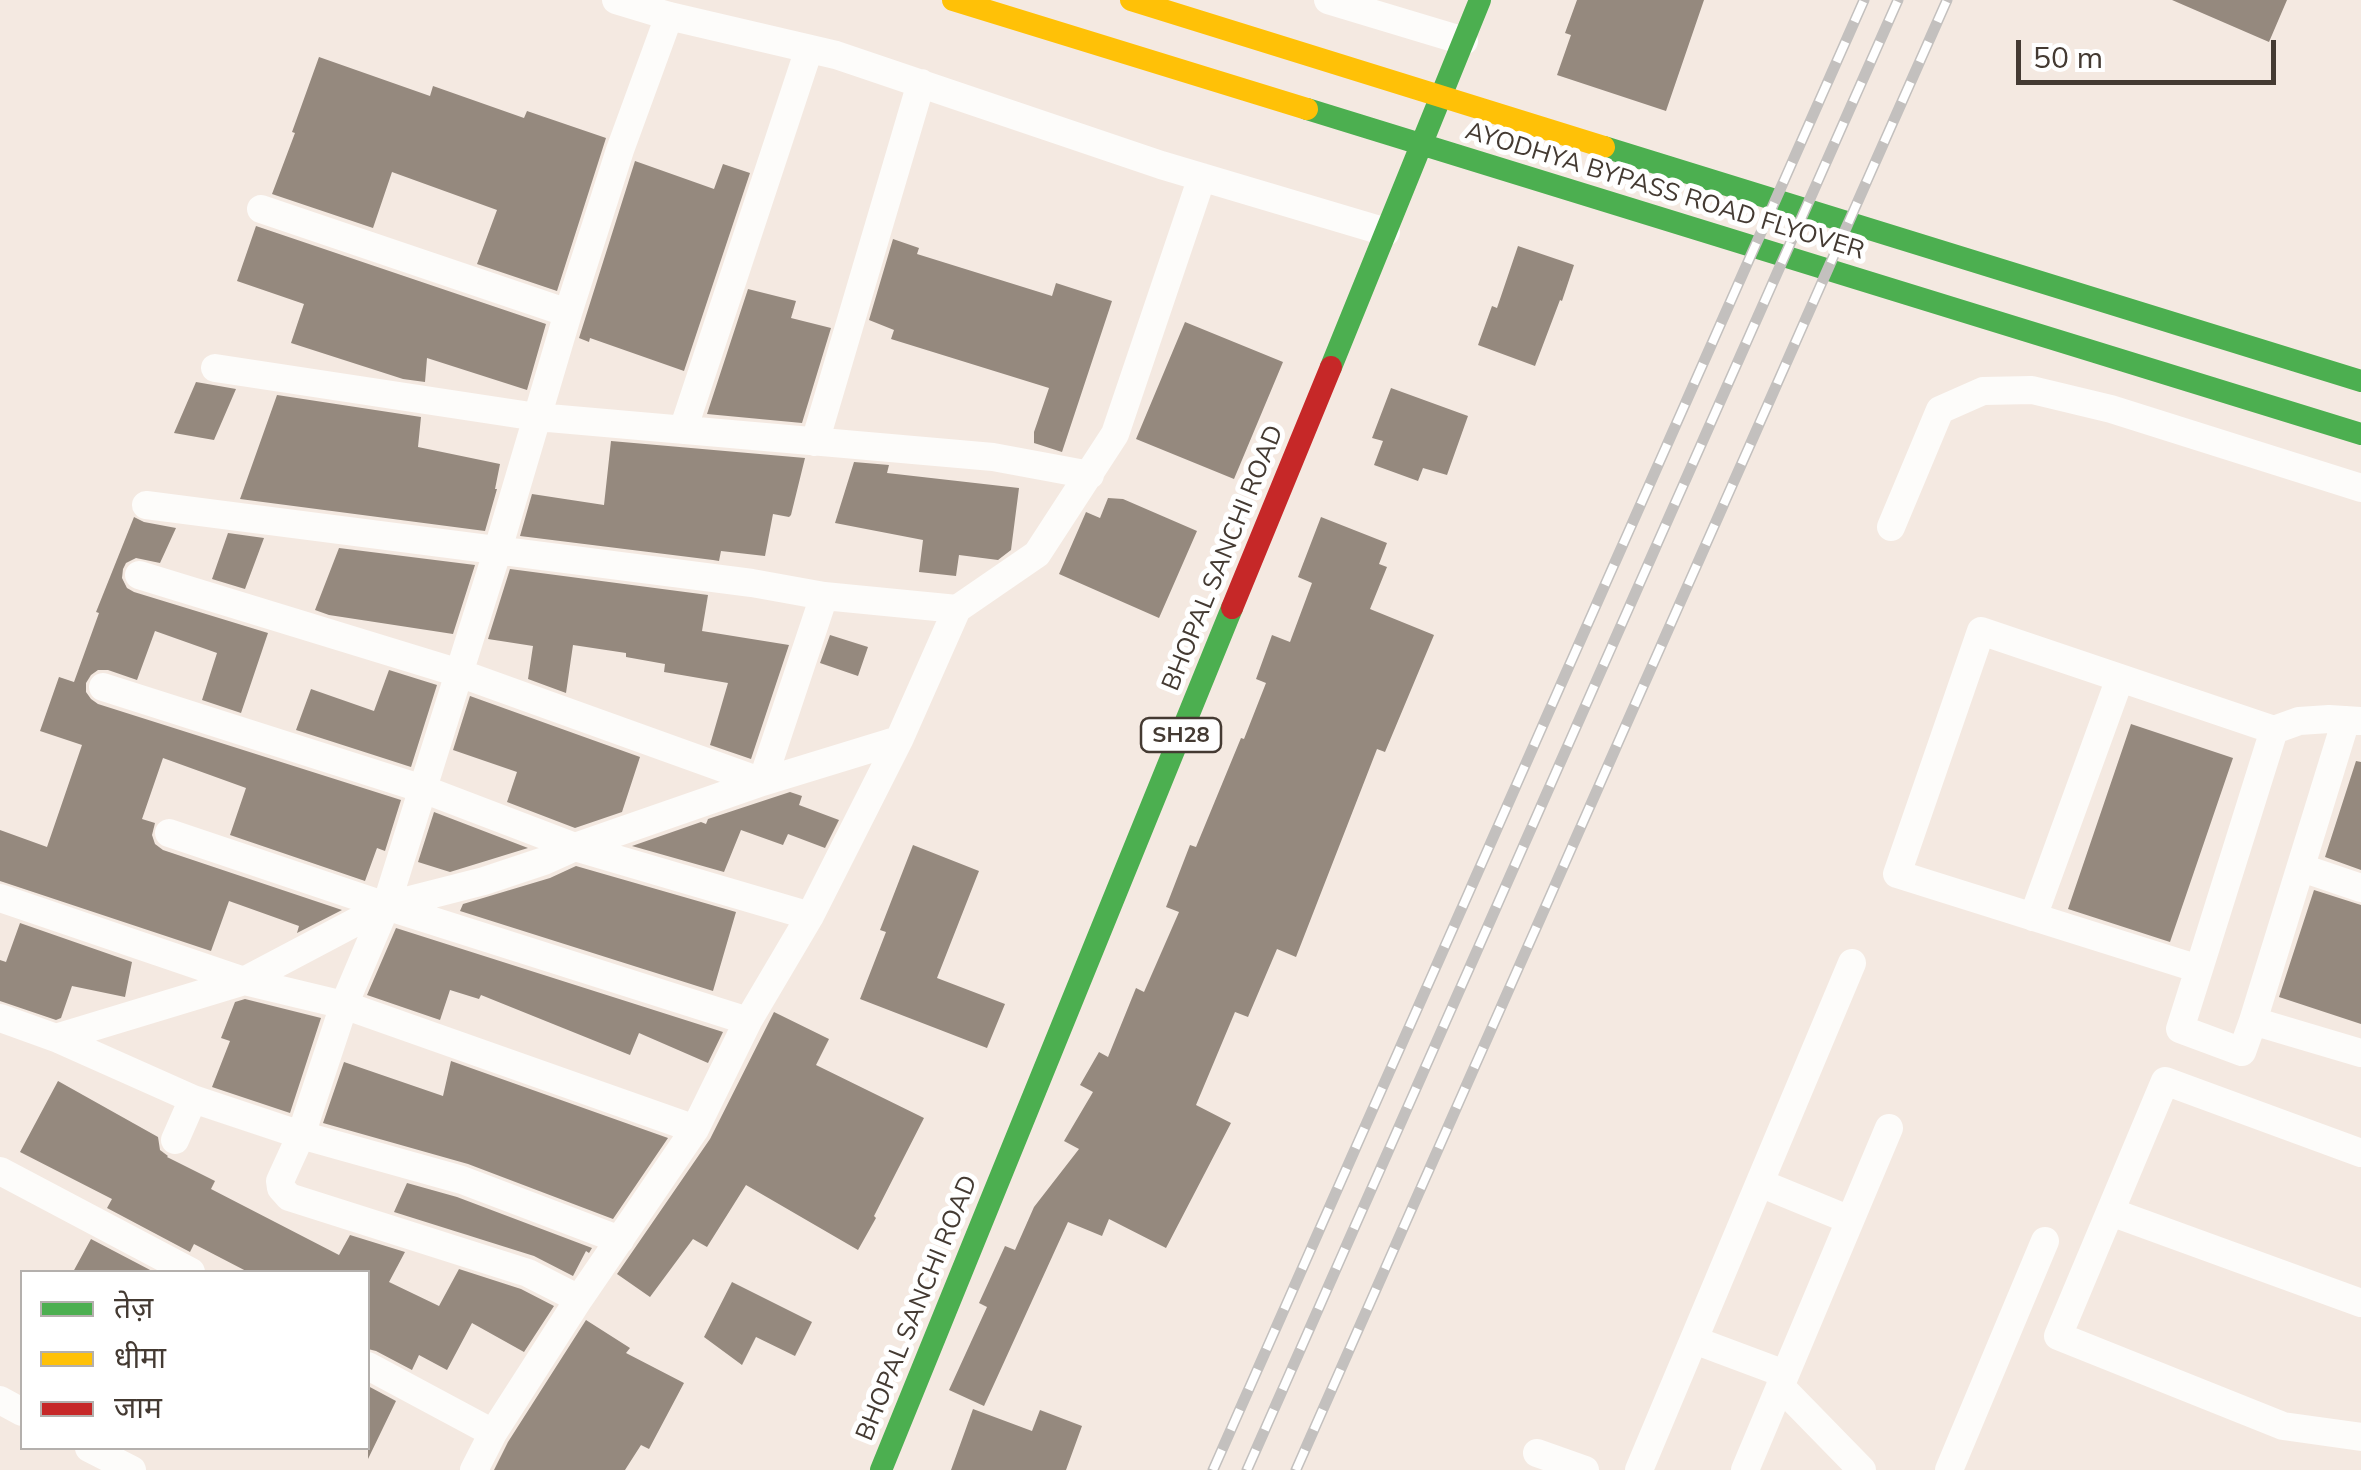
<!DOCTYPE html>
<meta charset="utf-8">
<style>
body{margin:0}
#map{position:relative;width:2361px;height:1470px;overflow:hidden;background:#f4e9e1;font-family:Mulish,"Noto Sans Devanagari",sans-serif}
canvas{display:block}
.legend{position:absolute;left:20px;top:1270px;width:350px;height:180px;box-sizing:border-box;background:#fff;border:2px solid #b4b0ad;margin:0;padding:12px 18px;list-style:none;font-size:30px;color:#443a32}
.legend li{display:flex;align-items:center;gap:20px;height:50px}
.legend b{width:50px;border:2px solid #b4b0ad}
.scale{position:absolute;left:2016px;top:40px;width:260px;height:45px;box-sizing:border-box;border:5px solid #443a32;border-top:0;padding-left:12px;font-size:30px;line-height:35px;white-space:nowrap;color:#443a32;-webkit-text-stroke:8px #fff;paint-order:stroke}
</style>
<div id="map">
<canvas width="2361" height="1470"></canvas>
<ul class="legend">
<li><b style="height:12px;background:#4caf50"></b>तेज़</li>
<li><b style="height:12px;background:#ffc107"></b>धीमा</li>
<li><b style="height:12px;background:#c62828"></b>जाम</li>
</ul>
<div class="scale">50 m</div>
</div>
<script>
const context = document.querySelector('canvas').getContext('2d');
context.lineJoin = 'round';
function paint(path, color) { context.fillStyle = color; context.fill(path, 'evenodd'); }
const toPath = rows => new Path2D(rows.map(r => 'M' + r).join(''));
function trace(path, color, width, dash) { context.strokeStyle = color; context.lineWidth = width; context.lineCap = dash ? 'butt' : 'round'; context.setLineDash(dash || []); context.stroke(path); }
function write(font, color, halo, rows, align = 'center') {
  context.font = font + ' Mulish,sans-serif'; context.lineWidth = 10; context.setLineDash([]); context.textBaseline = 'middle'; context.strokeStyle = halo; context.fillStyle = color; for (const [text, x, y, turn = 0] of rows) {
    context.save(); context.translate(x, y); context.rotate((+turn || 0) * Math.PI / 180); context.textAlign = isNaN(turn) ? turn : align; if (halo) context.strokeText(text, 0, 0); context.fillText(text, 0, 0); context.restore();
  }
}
paint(toPath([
 [1577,0,1704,0,1666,111,1557,75,1571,35,1565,33],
 [2172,0,2287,0,2269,42],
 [319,57,430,96,433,86,524,118,527,111,606,138,557,291,477,264,497,210,392,172,373,228,272,194,295,133,292,132],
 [635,161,714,189,723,164,750,173,684,371,590,338,589,342,579,338],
 [256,226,546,324,527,390,427,358,425,382,403,379,291,343,304,304,237,281],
 [893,239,919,248,917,254,1052,296,1056,283,1112,301,1062,452,1034,443,1034,432,1049,388,891,339,894,330,869,320],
 [1518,246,1574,265,1562,301,1560,300,1535,366,1478,345,1492,306,1497,308],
 [748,289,796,301,791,318,831,328,802,423,707,414],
 [1185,322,1283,362,1234,479,1136,439],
 [196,382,236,389,214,440,174,433],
 [1391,388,1468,416,1447,475,1423,468,1418,481,1374,465,1383,441,1372,438],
 [277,395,421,417,418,447,500,464,495,489,497,489,485,531,240,499],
 [611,441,805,458,791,515,789,517,773,514,765,556,721,551,719,561,713,560,520,536,532,494,604,505],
 [854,462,889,465,887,473,1019,488,1011,550,998,560,959,555,956,576,919,572,923,540,835,523],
 [1108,498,1123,499,1197,531,1159,618,1059,574,1086,512,1100,518],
 [134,517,144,522,176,528,160,563,136,558,126,563,123,569,122,578,127,588,134,592,268,633,241,713,202,700,217,653,155,631,137,680,108,670,98,670,91,675,86,683,86,692,91,699,98,704,401,800,385,851,377,848,365,881,230,835,246,788,163,758,142,819,155,823,152,835,155,844,163,850,342,910,297,933,299,926,229,901,211,951,0,881,0,830,47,847,82,745,40,731,59,677,74,682,99,613,96,612],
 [1321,517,1387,543,1379,564,1387,567,1370,609,1434,635,1385,752,1377,749,1296,957,1277,949,1248,1017,1235,1012,1196,1105,1231,1123,1166,1248,1109,1219,1102,1236,1068,1222,984,1406,949,1390,987,1307,979,1303,1005,1246,1015,1250,1034,1207,1079,1149,1064,1141,1093,1092,1080,1085,1099,1052,1108,1057,1136,988,1144,992,1179,912,1166,907,1190,845,1196,847,1241,738,1244,739,1266,683,1256,679,1272,635,1290,642,1312,583,1298,577],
 [228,533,264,538,245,589,212,579],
 [339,548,475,565,453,634,329,615,315,610],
 [510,569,708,595,702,631,789,645,751,759,710,745,728,683,664,672,665,664,626,657,626,653,573,645,566,693,528,679,533,646,488,639],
 [830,635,868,647,858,676,820,663],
 [389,670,437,685,411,767,296,730,311,689,374,711],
 [470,696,640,757,622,812,575,828,507,802,517,772,453,750],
 [2131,724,2233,758,2170,942,2068,909],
 [2356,761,2361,762,2361,870,2325,857],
 [790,792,802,796,799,805,839,820,825,848,788,834,783,845,741,830,724,872,632,846,701,822,706,824,708,819],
 [434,812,528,848,450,872,418,862],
 [913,845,979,871,937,978,1005,1004,987,1048,860,999,886,932,880,930],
 [576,866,736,912,713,991,460,911,463,904,550,878],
 [2314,890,2361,905,2361,1024,2279,997],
 [20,923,132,962,125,997,72,986,61,1018,56,1020,0,1001,0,960,6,962],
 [396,928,723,1032,708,1063,639,1033,630,1055,481,995,479,999,450,990,440,1020,367,995],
 [245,999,321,1018,290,1113,212,1087,230,1041,221,1038,235,1002],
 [774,1012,829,1039,816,1065,924,1118,874,1216,876,1218,858,1250,746,1185,707,1247,693,1239,650,1297,617,1274,710,1139],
 [451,1061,668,1138,613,1219,468,1164,323,1123,344,1062,443,1096],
 [58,1081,158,1137,160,1150,168,1156,167,1157,215,1181,211,1189,339,1255,350,1235,405,1252,389,1282,439,1306,459,1269,521,1289,554,1306,524,1352,472,1323,447,1370,419,1355,412,1370,376,1351,368,1349,368,1272,248,1272,194,1244,190,1252,107,1208,112,1199,20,1152],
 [407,1183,457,1197,592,1248,589,1253,586,1251,573,1276,534,1256,394,1212],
 [91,1239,154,1272,73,1272],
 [732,1282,812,1322,795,1356,756,1337,742,1365,704,1337],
 [586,1320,630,1348,626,1353,684,1383,649,1449,641,1445,625,1470,494,1470,508,1442],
 [368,1386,396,1401,368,1459],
 [973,1409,1032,1431,1040,1410,1082,1426,1066,1470,951,1470]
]), '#95897e');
trace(toPath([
 [616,0,669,16,836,55,1161,165,1386,232],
 [1328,0,1464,41],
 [261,209,568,313],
 [215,368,537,417,993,457,1090,475],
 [683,430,809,49],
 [815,442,921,83],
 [146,505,752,583,824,596,957,609],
 [1891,527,1940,410,1983,391,2032,390,2111,409,2361,488],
 [139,575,459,673,762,782,824,596],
 [103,687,423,789,575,847,810,916],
 [2361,721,2329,719,2299,721,2274,730,1981,631,1897,874,2199,969,2180,1029,2242,1052,2253,1021,2361,1053],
 [169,833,386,906,748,1021],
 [2302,868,2361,888],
 [0,898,244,981,344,1005,695,1129],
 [2033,917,2120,678],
 [2199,969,2274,730],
 [0,1018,56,1038,193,1099,301,1135,462,1180,620,1240],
 [2253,1021,2346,720],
 [56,1038,244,981,386,906,484,881,544,861,575,847,762,782,899,740],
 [175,1140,193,1099],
 [2361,1153,2165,1081,2058,1336,2283,1426,2361,1437],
 [0,1171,191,1272],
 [1760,1183,1850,1220],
 [2111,1212,2361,1303],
 [579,1299,528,1273,289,1197,281,1188,280,1181,301,1135,344,1005,386,906,498,549,568,313,620,150,669,16],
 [1694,1340,1785,1374],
 [368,1366,493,1433],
 [1780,1386,1862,1470],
 [0,1400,22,1412],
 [89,1448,132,1470],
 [1537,1453,1585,1470],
 [474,1470,493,1433,579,1299,695,1129,748,1021,810,916,899,740,957,609,1037,554,1115,434,1202,177],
 [1639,1470,1852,963],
 [1745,1470,1889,1128],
 [1949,1470,2045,1241]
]), '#fdfcfa', 28);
trace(toPath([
 [1307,109,2361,434],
 [1604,147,2361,381],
 [1331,367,1480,0],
 [881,1470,1232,608]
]), '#4caf50', 22);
trace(toPath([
 [953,0,1307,109],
 [1131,0,1604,147]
]), '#ffc107', 22);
trace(toPath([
 [1232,608,1331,367]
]), '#c62828', 22);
const rail = toPath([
 [1213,1470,1864,0],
 [1247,1470,1898,0],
 [1296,1470,1947,0]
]);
trace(rail, '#c3c0be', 11);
trace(rail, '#fff', 8, [22]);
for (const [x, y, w] of [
 [1181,735,80]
]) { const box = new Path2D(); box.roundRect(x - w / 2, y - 17, w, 34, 8); context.fillStyle = '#fff'; context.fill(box); trace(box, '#443a32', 2.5); }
write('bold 22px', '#443a32', null, [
 ["SH28",1181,735]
]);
write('25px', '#443a32', '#fff', [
 ["AYODHYA BYPASS ROAD FLYOVER",1665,191,17],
 ["BHOPAL SANCHI ROAD",1223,558,-68],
 ["BHOPAL SANCHI ROAD",917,1308,-68]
]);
</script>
